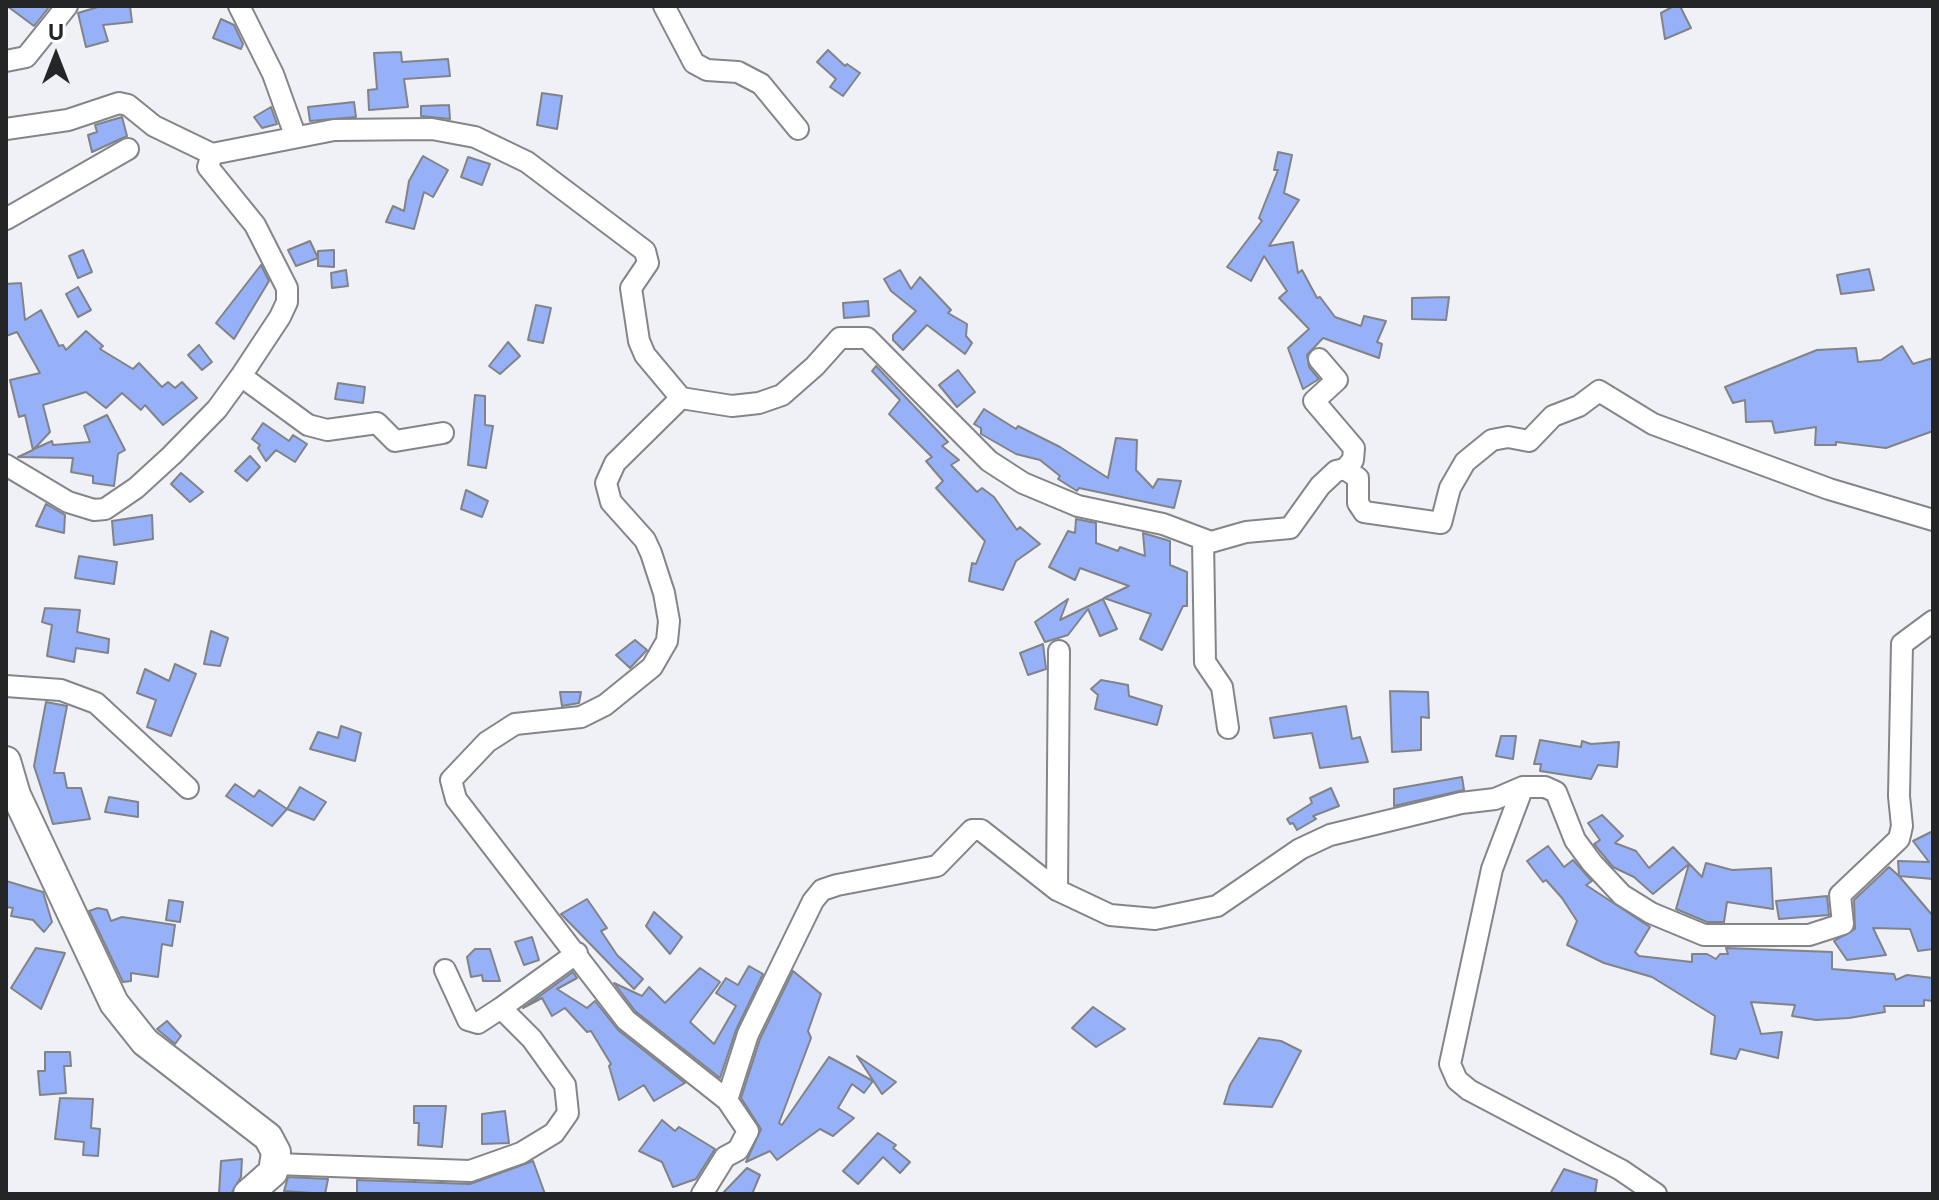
<!DOCTYPE html>
<style>
body{margin:0}
#map{position:relative;width:1939px;height:1200px;overflow:hidden;background:#eff1f6;font-family:Inter,sans-serif}
canvas{display:block}
.frame{position:absolute;inset:0;border:8px solid #242526;pointer-events:none}
.north{position:absolute;left:16px;top:16px;width:80px;height:80px;-webkit-text-stroke:6px #fff;paint-order:stroke;rotate:0deg;font-size:22px;font-weight:700;line-height:32px;text-align:center;color:#242526}
.north::after{content:'';display:block;margin:auto;width:28px;height:36px;background:#242526;clip-path:polygon(50% 0,100% 100%,50% 72%,0 100%)}
</style>
<div id="map">
<canvas width="1939" height="1200"></canvas>
<div class="frame"></div>
<div class="north">U</div>
</div>
<script>
const context = document.querySelector('canvas').getContext('2d');
context.lineJoin = 'round';
function paint(path, color) { context.fillStyle = color; context.fill(path, 'evenodd'); }
const toPath = rows => new Path2D(rows.map(r => 'M' + r).join(''));
function trace(path, color, width, dash) { context.strokeStyle = color; context.lineWidth = width; context.lineCap = dash ? 'butt' : 'round'; context.setLineDash(dash || []); context.stroke(path); }
const building = toPath([
 [7,6,50,6,34,26,7,6],
 [130,6,132,22,103,25,108,41,86,47,78,13,98,7,130,6],
 [1674,6,1680,6,1691,28,1665,39,1661,13,1674,6],
 [221,19,234,25,243,44,241,49,213,38,221,19],
 [828,50,845,66,847,64,860,73,843,96,830,87,836,79,817,62,828,50],
 [401,52,402,62,448,59,450,76,404,79,408,107,369,110,368,90,377,89,374,53,401,52],
 [542,93,562,96,557,129,537,125,542,93],
 [354,102,356,117,310,121,308,107,354,102],
 [449,105,450,119,421,116,421,106,449,105],
 [271,107,277,124,262,128,254,117,271,107],
 [122,117,127,136,92,152,88,135,97,132,95,125,122,117],
 [1278,152,1292,155,1284,193,1299,200,1269,246,1293,242,1298,273,1302,270,1317,298,1320,297,1335,317,1361,326,1364,316,1386,321,1377,342,1382,344,1379,358,1323,338,1307,355,1309,367,1319,379,1303,389,1288,348,1309,329,1279,298,1287,291,1264,256,1251,281,1227,267,1262,221,1259,218,1278,170,1274,170,1278,152],
 [423,156,448,170,433,197,424,192,414,229,386,222,393,206,404,211,409,181,423,156],
 [468,157,490,164,482,185,461,177,468,157],
 [310,241,318,258,296,266,288,250,310,241],
 [83,250,92,272,78,278,69,256,83,250],
 [334,250,334,267,318,266,318,251,334,250],
 [261,265,269,281,234,339,216,323,261,265],
 [1869,269,1874,290,1841,294,1837,275,1869,269],
 [346,270,348,286,332,288,331,273,346,270],
 [900,270,911,289,920,277,951,310,948,313,967,324,966,336,972,343,965,354,927,325,903,350,893,340,893,335,916,311,891,291,884,279,900,270],
 [21,283,25,320,41,310,59,346,63,345,66,350,86,331,103,346,100,349,133,369,139,363,162,387,168,382,175,388,182,382,197,398,163,425,145,405,141,410,122,393,106,408,86,392,43,405,50,432,34,449,52,441,53,445,90,442,84,426,107,415,125,450,118,454,114,486,93,483,93,476,71,472,73,458,18,457,33,450,25,415,19,417,10,380,40,373,17,332,6,336,6,284,21,283],
 [78,287,91,310,78,317,66,294,78,287],
 [1449,297,1446,320,1412,319,1412,298,1449,297],
 [868,301,869,316,844,318,843,303,868,301],
 [536,305,551,308,543,343,528,340,536,305],
 [508,342,520,356,500,374,489,366,508,342],
 [199,345,212,362,202,370,188,355,199,345],
 [1902,346,1913,364,1933,358,1933,431,1886,448,1836,442,1836,445,1815,445,1816,427,1775,433,1772,421,1746,422,1745,400,1733,403,1725,387,1817,350,1856,348,1858,362,1881,360,1902,346],
 [876,366,948,442,942,446,959,460,951,465,977,492,982,488,994,497,1017,530,1020,527,1040,544,1016,561,1003,590,969,581,972,563,976,564,985,541,936,488,943,481,926,461,932,457,889,414,900,400,872,371,876,366],
 [958,370,975,392,957,407,939,385,958,370],
 [338,383,365,387,363,403,335,399,338,383],
 [475,395,485,396,485,425,493,426,486,468,468,465,475,395],
 [984,409,1016,429,1018,426,1060,447,1108,478,1116,438,1137,440,1136,470,1153,488,1158,479,1181,481,1174,508,1079,488,1077,491,1058,479,1060,476,1040,460,1016,454,981,434,981,428,974,424,984,409],
 [263,423,289,441,293,435,307,444,295,462,276,450,266,461,258,448,260,445,252,439,263,423],
 [250,456,260,467,247,481,235,471,250,456],
 [181,473,203,492,190,502,171,484,181,473],
 [466,490,488,501,482,517,461,509,466,490],
 [46,504,65,515,64,533,36,526,46,504],
 [152,515,153,539,114,545,112,521,152,515],
 [1076,519,1096,523,1096,543,1118,551,1120,547,1145,556,1143,533,1170,541,1170,565,1187,572,1187,606,1183,606,1162,650,1140,639,1151,614,1104,598,1129,586,1080,568,1075,580,1049,567,1068,531,1075,533,1076,519],
 [79,556,117,562,114,584,75,578,79,556],
 [1068,599,1060,620,1103,599,1117,629,1100,636,1088,609,1068,635,1045,642,1035,622,1068,599],
 [45,608,80,610,77,632,109,639,108,653,76,648,74,662,47,656,52,625,42,622,45,608],
 [211,631,228,638,220,666,204,664,211,631],
 [635,640,647,650,630,668,616,655,635,640],
 [1043,644,1046,669,1028,675,1020,653,1043,644],
 [175,664,196,674,171,736,147,727,156,700,137,693,145,669,169,681,175,664],
 [1101,680,1128,685,1129,696,1162,706,1157,725,1095,709,1098,695,1091,689,1101,680],
 [1390,691,1428,692,1429,718,1421,717,1421,750,1392,752,1390,691],
 [560,692,581,692,579,703,562,706,560,692],
 [46,702,67,706,54,773,64,773,67,788,81,788,90,819,53,824,34,766,46,702],
 [1346,706,1352,739,1360,737,1368,762,1320,768,1312,733,1274,738,1270,718,1346,706],
 [341,726,361,733,355,761,310,749,318,732,338,738,341,726],
 [1501,736,1516,736,1513,759,1496,756,1501,736],
 [1540,740,1581,747,1582,741,1591,744,1619,742,1617,767,1598,765,1591,779,1540,771,1541,764,1534,764,1540,740],
 [1462,777,1464,790,1394,806,1394,789,1462,777],
 [235,784,254,797,259,790,287,809,272,826,226,796,235,784],
 [300,787,326,802,314,820,287,809,300,787],
 [1331,788,1339,806,1313,816,1316,819,1297,830,1293,823,1290,824,1287,819,1312,803,1310,798,1331,788],
 [109,797,138,802,138,817,105,812,109,797],
 [1602,815,1623,836,1615,843,1636,851,1649,868,1673,847,1702,877,1706,863,1732,870,1771,868,1773,909,1727,902,1724,922,1707,922,1676,909,1689,864,1653,894,1634,877,1613,867,1594,844,1600,840,1588,823,1602,815],
 [1933,831,1933,879,1899,876,1933,916,1933,949,1918,951,1910,929,1873,928,1886,955,1847,960,1834,941,1855,929,1854,900,1889,867,1899,876,1898,861,1929,862,1913,841,1933,831],
 [1548,846,1564,867,1573,860,1592,881,1586,885,1650,927,1635,952,1639,956,1692,962,1692,954,1707,954,1716,959,1720,954,1728,954,1726,948,1832,952,1832,969,1894,974,1896,980,1907,975,1933,978,1933,1001,1924,1000,1924,1006,1884,1006,1885,1012,1849,1018,1816,1020,1792,1016,1795,1005,1751,1002,1761,1034,1782,1032,1778,1058,1740,1049,1736,1059,1711,1054,1715,1016,1652,977,1604,963,1567,945,1577,921,1562,898,1546,880,1543,882,1527,861,1548,846],
 [6,881,43,892,52,922,44,932,33,920,11,916,13,908,6,907,6,881],
 [1827,896,1829,915,1779,919,1776,901,1827,896],
 [587,899,607,928,601,931,617,955,643,979,634,989,561,914,587,899],
 [169,900,183,902,180,922,166,920,169,900],
 [98,908,107,910,111,921,122,917,175,925,172,946,162,944,158,977,131,973,131,981,123,982,89,911,98,908],
 [654,912,682,937,670,954,646,926,654,912],
 [532,937,539,960,524,965,515,942,532,937],
 [36,948,65,953,41,1009,11,988,36,948],
 [475,949,490,949,500,981,483,981,482,975,471,977,467,957,475,949],
 [749,966,763,974,736,1030,720,1078,635,1011,614,983,642,996,649,987,665,1003,700,968,720,982,690,1022,714,1044,736,1006,716,993,726,978,738,985,749,966],
 [793,971,821,994,808,1031,811,1038,779,1123,782,1125,829,1057,873,1081,864,1093,852,1084,838,1108,854,1118,833,1136,820,1129,777,1160,770,1151,746,1162,761,1129,741,1098,760,1039,793,971],
 [573,972,577,978,557,989,587,1008,595,1001,618,1030,685,1083,654,1101,644,1085,619,1100,609,1066,611,1064,591,1031,587,1032,565,1008,552,1016,542,998,523,1008,573,972],
 [1093,1007,1125,1029,1096,1047,1072,1028,1093,1007],
 [167,1021,181,1036,175,1044,157,1029,167,1021],
 [1259,1038,1281,1041,1301,1051,1272,1107,1224,1104,1230,1085,1259,1038],
 [45,1052,70,1052,71,1066,64,1066,66,1093,40,1095,38,1071,45,1071,45,1052],
 [857,1056,896,1082,882,1094,857,1056],
 [60,1098,93,1099,91,1128,100,1129,98,1156,83,1155,84,1142,55,1139,60,1098],
 [414,1106,446,1106,442,1147,418,1145,419,1123,414,1123,414,1106],
 [505,1111,509,1143,482,1144,482,1114,505,1111],
 [662,1120,675,1131,679,1127,715,1149,696,1179,673,1187,662,1162,639,1151,662,1120],
 [878,1133,896,1145,893,1148,910,1162,900,1173,883,1157,858,1184,843,1171,878,1133],
 [242,1159,241,1177,231,1194,219,1194,221,1161,242,1159],
 [533,1161,545,1194,357,1194,357,1180,470,1184,533,1161],
 [747,1168,760,1175,752,1194,722,1194,747,1168],
 [1564,1169,1597,1180,1595,1194,1550,1194,1564,1169],
 [288,1177,328,1179,325,1194,284,1191,288,1177]
]);
paint(building, '#96b1f7');
trace(building, '#818387', 2);
const street = toPath([
 [239,6,273,74,295,135],
 [664,6,694,63,707,70,738,72,761,84,798,129],
 [6,61,26,57,67,6],
 [6,129,68,120,119,103,128,105,154,126,212,154],
 [6,219,128,149],
 [1319,359,1337,380,1314,401,1354,448,1353,460,1345,469],
 [241,376,308,425,327,430,377,423,395,441,443,433],
 [681,398,615,463,606,483,611,502,645,540,651,553,664,593,669,621,667,641,652,667,605,705,581,717,515,724,487,742,451,780,456,799,626,1020,727,1100],
 [6,465,68,502,94,510,105,509,136,488,172,455,217,409,241,376,280,317,287,302,287,288,255,225,208,167,212,154,334,130,432,129,475,137,527,162,645,251,648,263,631,288,639,341,645,355,681,398,732,406,759,403,782,395,815,366,840,338,867,338,989,461,1023,483,1078,506,1163,524,1211,542,1246,532,1290,528,1320,486,1336,471,1345,469,1358,478,1358,503,1364,512,1441,523,1450,488,1465,462,1492,440,1508,437,1529,441,1553,416,1579,406,1599,391,1653,424,1829,489,1933,520],
 [1203,539,1205,662,1222,687,1228,728],
 [6,686,61,690,96,703,188,788],
 [1523,787,1492,869,1450,1064,1457,1080,1469,1090,1621,1170,1656,1194],
 [1057,890,1059,651],
 [445,970,468,1020,478,1023,501,1008],
 [276,1164,470,1171,521,1153,554,1133,568,1113,565,1085,532,1039,501,1008,577,953],
 [702,1194,725,1157,738,1150,748,1131,727,1100,748,1034,813,901,822,890,837,885,937,866,972,830,981,830,1057,890,1110,915,1155,919,1217,906,1300,849,1330,835,1461,803,1495,799,1523,787,1545,787,1556,792,1575,840,1592,863,1622,895,1651,913,1704,935,1809,935,1843,924,1840,895,1899,839,1902,826,1899,796,1902,644,1933,621]
]);
const secondary = toPath([
 [6,761,16,795,114,1003,145,1042,268,1137,276,1152,273,1172,248,1194]
]);
trace(street, '#838589', 24);
trace(secondary, '#838589', 32);
trace(street, '#fff', 20);
trace(secondary, '#fff', 28);
</script>
